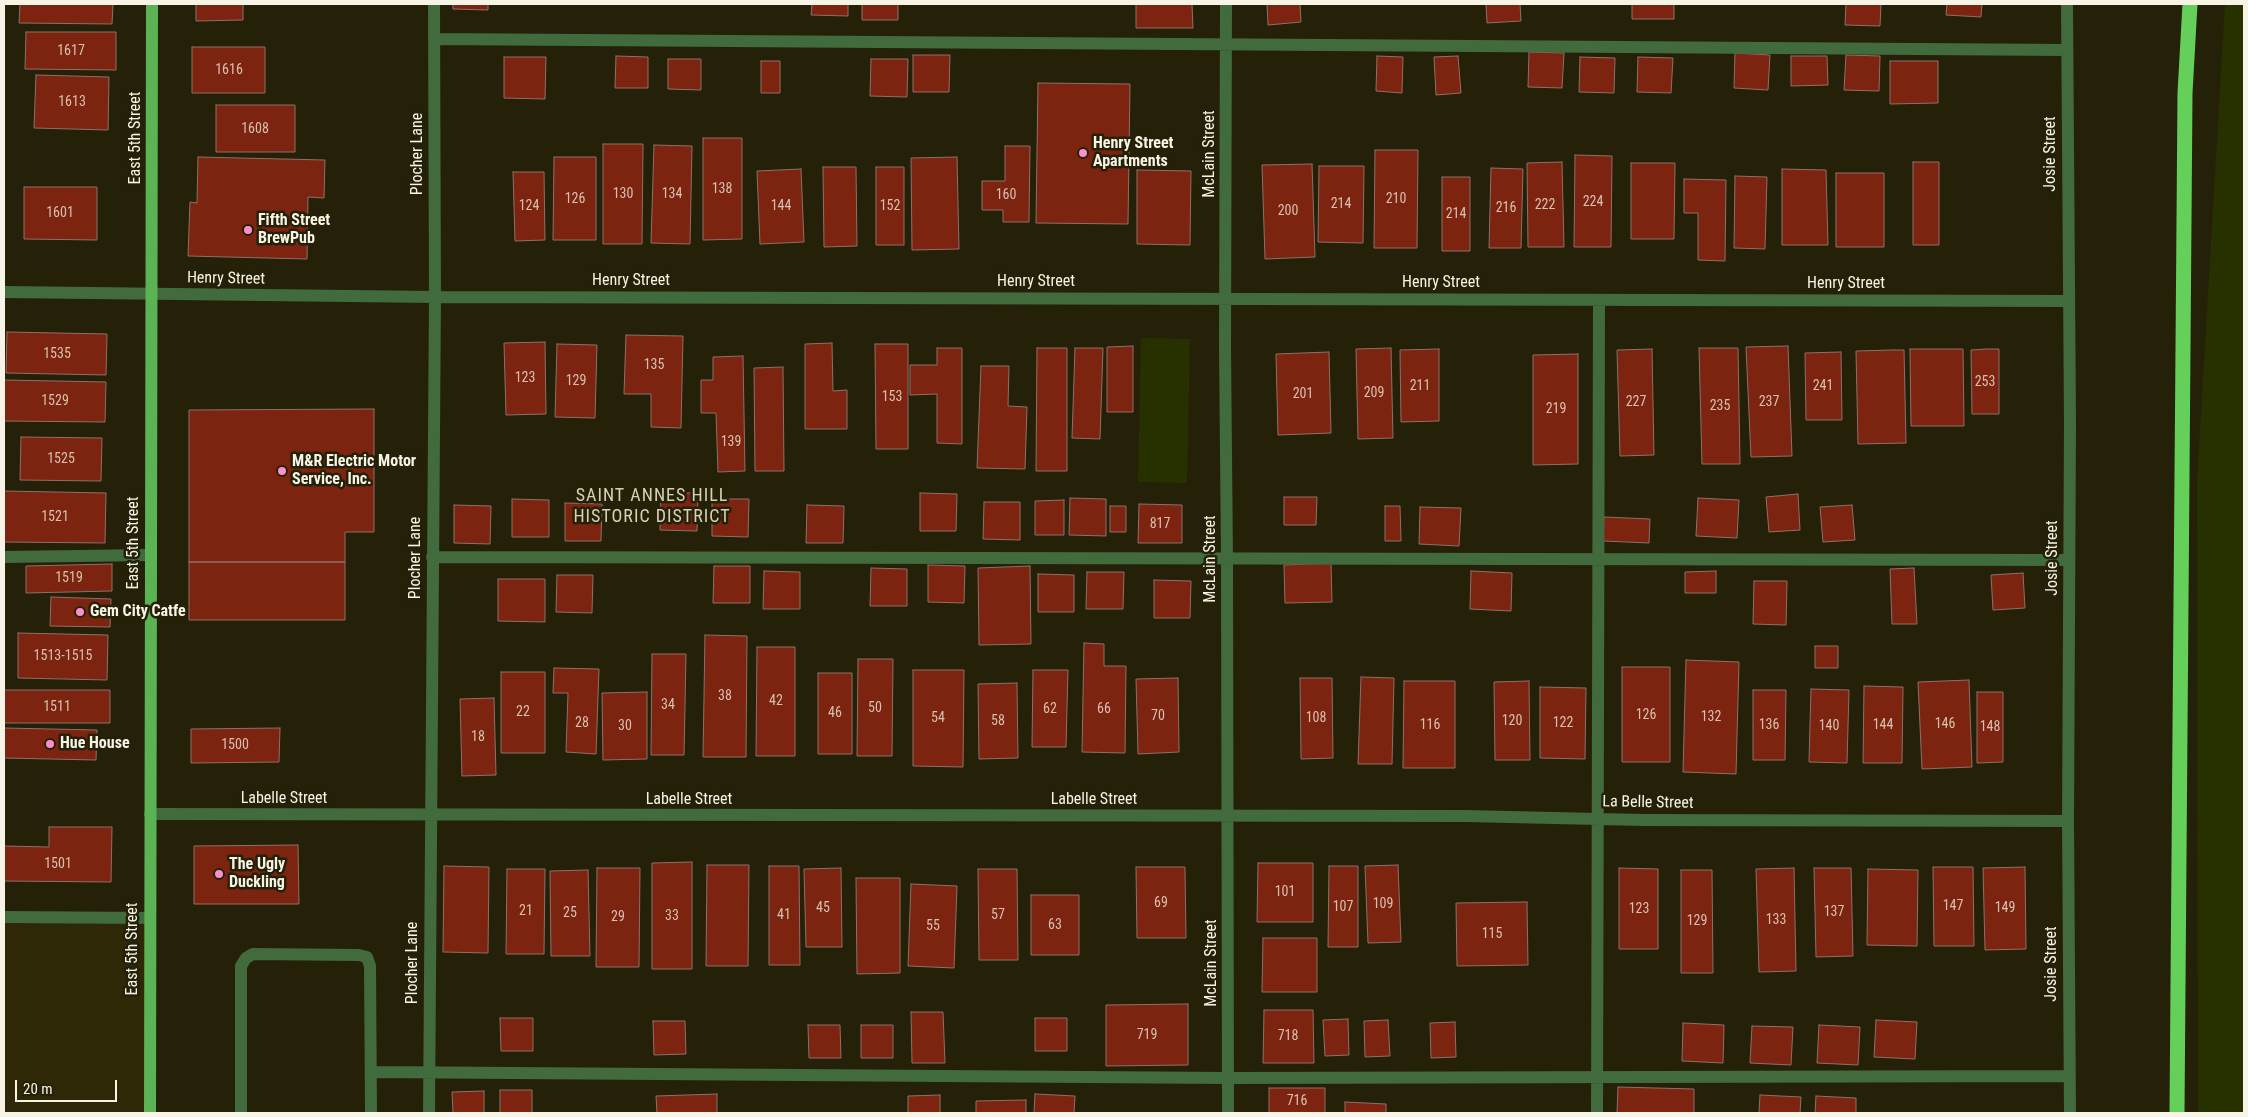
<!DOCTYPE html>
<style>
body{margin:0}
#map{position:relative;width:2248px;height:1117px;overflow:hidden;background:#252109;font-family:"Roboto Condensed",sans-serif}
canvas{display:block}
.frame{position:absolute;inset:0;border:5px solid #f7f4e5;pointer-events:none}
.scale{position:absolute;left:15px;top:1080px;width:102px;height:22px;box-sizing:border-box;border:2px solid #f7f4e5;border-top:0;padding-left:6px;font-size:15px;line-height:18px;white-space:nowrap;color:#f7f4e5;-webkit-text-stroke:4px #252109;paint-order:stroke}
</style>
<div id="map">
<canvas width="2248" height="1117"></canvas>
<div class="frame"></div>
<div class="scale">20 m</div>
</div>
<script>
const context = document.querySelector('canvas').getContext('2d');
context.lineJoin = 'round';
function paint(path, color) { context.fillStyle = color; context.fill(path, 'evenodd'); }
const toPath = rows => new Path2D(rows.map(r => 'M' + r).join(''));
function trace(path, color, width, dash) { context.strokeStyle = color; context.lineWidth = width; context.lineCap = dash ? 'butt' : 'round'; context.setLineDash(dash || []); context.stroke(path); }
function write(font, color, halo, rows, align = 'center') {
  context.font = font + ' "Roboto Condensed",sans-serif'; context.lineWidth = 5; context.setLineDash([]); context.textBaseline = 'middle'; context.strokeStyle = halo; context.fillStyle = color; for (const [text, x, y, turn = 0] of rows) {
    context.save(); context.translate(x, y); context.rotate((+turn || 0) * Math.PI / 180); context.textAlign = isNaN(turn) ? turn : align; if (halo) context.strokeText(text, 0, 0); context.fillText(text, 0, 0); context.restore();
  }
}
paint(toPath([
 [4,917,149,918,150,1113,4,1113]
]), '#2e2807');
paint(toPath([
 [2225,4,2244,4,2244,1113,2198,1113,2197,482],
 [1141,338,1190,339,1187,483,1138,482]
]), '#273100');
const building = toPath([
 [20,4,113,4,112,24,19,23,20,4],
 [196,4,243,4,243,20,196,21,196,4],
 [453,4,488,4,488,10,453,9,453,4],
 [812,4,848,4,848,16,811,15,812,4],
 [862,4,898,4,898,20,862,20,862,4],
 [1136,4,1192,4,1193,28,1136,28,1136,4],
 [1267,4,1300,4,1301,22,1268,25,1267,4],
 [1486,4,1520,4,1521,21,1487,23,1486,4],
 [1632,4,1674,4,1674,19,1632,19,1632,4],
 [1846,4,1881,4,1880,26,1845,25,1846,4],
 [1947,4,1982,4,1981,17,1946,15,1947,4],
 [26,32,116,32,116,70,25,69,26,32],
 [192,47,265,47,265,93,192,93,192,47],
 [1529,52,1564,53,1562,88,1528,87,1529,52],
 [1735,53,1770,55,1768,90,1734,88,1735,53],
 [913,55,950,55,949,92,913,92,913,55],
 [1846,55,1880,56,1879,91,1844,90,1846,55],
 [616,56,648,57,648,88,615,88,616,56],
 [1377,56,1403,57,1402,93,1376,91,1377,56],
 [1458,56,1461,93,1436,95,1434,57,1458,56],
 [1791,56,1827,56,1828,85,1791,86,1791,56],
 [504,57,546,57,545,99,504,98,504,57],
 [1580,57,1615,58,1614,93,1579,92,1580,57],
 [1638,57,1673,58,1671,93,1637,92,1638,57],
 [668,59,701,59,701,90,668,89,668,59],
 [871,59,908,59,907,97,870,96,871,59],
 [761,61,780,61,780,93,761,93,761,61],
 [1890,61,1938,61,1938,103,1890,104,1890,61],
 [36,75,109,77,108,130,34,128,36,75],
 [1038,83,1130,84,1128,224,1036,223,1038,83],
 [216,105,295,105,295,152,216,152,216,105],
 [703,138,742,138,742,239,703,240,703,138],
 [603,144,643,144,642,244,603,244,603,144],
 [654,145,692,146,690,244,651,243,654,145],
 [1005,146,1030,146,1029,222,1003,222,1003,210,982,210,982,181,1005,181,1005,146],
 [1375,150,1418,150,1417,248,1374,248,1375,150],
 [1575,155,1612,156,1611,247,1574,247,1575,155],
 [198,157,325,160,324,198,308,197,307,259,188,256,190,202,197,203,198,157],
 [554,157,596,157,596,240,553,240,554,157],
 [957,157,959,249,912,250,911,158,957,157],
 [1562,162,1564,247,1528,247,1527,163,1562,162],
 [1913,162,1939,162,1939,245,1913,245,1913,162],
 [1631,163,1675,163,1674,239,1631,239,1631,163],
 [1312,164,1315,257,1265,259,1262,165,1312,164],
 [1319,166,1364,166,1363,243,1318,242,1319,166],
 [823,167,856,167,857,246,824,247,823,167],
 [876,167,904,167,904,245,876,245,876,167],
 [1491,168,1523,169,1521,248,1489,248,1491,168],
 [801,169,804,242,760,244,757,171,801,169],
 [1782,169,1826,170,1828,245,1782,245,1782,169],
 [1137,170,1191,171,1190,245,1137,244,1137,170],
 [513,172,544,172,545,240,515,241,513,172],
 [1836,173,1884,173,1884,247,1836,247,1836,173],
 [1735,176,1767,177,1765,249,1734,248,1735,176],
 [1442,177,1470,177,1470,251,1442,251,1442,177],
 [1684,179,1726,180,1725,261,1698,260,1698,213,1684,213,1684,179],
 [24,187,97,187,97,240,24,239,24,187],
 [7,332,107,334,106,375,6,373,7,332],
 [626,335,683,336,681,428,651,427,651,394,624,394,626,335],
 [545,342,546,414,506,415,504,343,545,342],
 [832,343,833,391,847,390,847,429,805,429,805,344,832,343],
 [557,344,597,345,595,418,555,417,557,344],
 [875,344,908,344,908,449,876,449,875,344],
 [1133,346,1133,412,1107,412,1107,347,1133,346],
 [1788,346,1792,456,1751,457,1746,347,1788,346],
 [937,348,962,348,962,444,937,443,937,394,910,395,910,365,937,365,937,348],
 [1037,348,1067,348,1067,471,1036,471,1037,348],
 [1075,348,1103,348,1100,439,1072,438,1075,348],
 [1391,348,1393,438,1358,439,1356,349,1391,348],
 [1699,348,1738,348,1740,464,1702,464,1699,348],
 [1439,349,1439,421,1401,422,1400,350,1439,349],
 [1652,349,1654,455,1620,456,1617,350,1652,349],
 [1910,349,1963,349,1964,426,1911,426,1910,349],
 [1986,349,1999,349,1999,414,1972,414,1971,350,1986,349],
 [1893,350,1904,350,1906,443,1858,444,1856,351,1893,350],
 [1329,352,1331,433,1278,435,1276,354,1329,352],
 [1841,352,1842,420,1806,420,1805,353,1841,352],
 [1578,354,1578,464,1533,465,1533,355,1578,354],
 [743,356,745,471,718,472,716,413,701,413,701,380,713,380,713,357,743,356],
 [981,366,1009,366,1008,406,1027,407,1025,469,977,468,981,366],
 [783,367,784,471,755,471,754,368,783,367],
 [4,380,106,382,105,422,4,421,4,380],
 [374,409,374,532,345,532,345,562,189,562,189,410,374,409],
 [21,437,102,438,101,481,20,480,21,437],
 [4,491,106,493,105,543,4,542,4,491],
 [661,493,698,493,697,531,660,530,661,493],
 [920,493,957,494,956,531,920,531,920,493],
 [1798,494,1800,530,1769,532,1766,497,1798,494],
 [1284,497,1317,497,1316,525,1284,525,1284,497],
 [1070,498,1106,499,1106,536,1069,535,1070,498],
 [1698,498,1739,500,1737,538,1696,536,1698,498],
 [512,499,549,500,549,537,512,537,512,499],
 [712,499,749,499,748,537,712,536,712,499],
 [1064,500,1064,535,1035,535,1035,501,1064,500],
 [984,502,1020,502,1020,540,983,539,984,502],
 [565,503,602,504,601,541,565,541,565,503],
 [1139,504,1182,505,1182,543,1138,543,1139,504],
 [454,505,491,506,490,544,454,543,454,505],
 [807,505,844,506,843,543,806,543,807,505],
 [1852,505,1855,540,1823,542,1820,507,1852,505],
 [1110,506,1126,506,1126,532,1110,532,1110,506],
 [1385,506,1400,506,1401,541,1385,541,1385,506],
 [1420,507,1461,508,1459,546,1419,544,1420,507],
 [1604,517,1650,519,1649,543,1603,541,1604,517],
 [189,562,345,562,345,620,189,620,189,562],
 [1331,563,1332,602,1285,603,1284,565,1331,563],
 [112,564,112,591,26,593,26,566,112,564],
 [928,565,965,566,964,603,928,602,928,565],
 [714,566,750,566,750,603,713,603,714,566],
 [1030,566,1031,644,979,645,978,568,1030,566],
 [871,568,907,569,907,606,870,606,871,568],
 [1914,568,1917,624,1892,624,1890,569,1914,568],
 [764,571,800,572,800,609,763,609,764,571],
 [1471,571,1512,573,1511,611,1470,609,1471,571],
 [1716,571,1716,593,1685,593,1685,572,1716,571],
 [1087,572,1124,572,1123,609,1086,609,1087,572],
 [2023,573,2025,608,1993,610,1991,575,2023,573],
 [1038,574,1074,575,1074,612,1038,612,1038,574],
 [557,575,593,575,592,613,556,612,557,575],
 [498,579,545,579,545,622,498,621,498,579],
 [1154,580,1191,581,1190,618,1154,618,1154,580],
 [1754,581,1787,581,1786,625,1753,624,1754,581],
 [51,597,111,599,110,627,50,626,51,597],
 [18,633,108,635,107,680,18,678,18,633],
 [705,635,747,636,746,757,703,757,705,635],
 [1084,643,1104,644,1104,666,1126,666,1125,753,1082,752,1084,643],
 [1815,646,1838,646,1838,668,1815,668,1815,646],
 [757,647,795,647,795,756,756,756,757,647],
 [652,654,686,654,684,755,651,755,652,654],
 [858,659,893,659,892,756,857,756,858,659],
 [1686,660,1739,662,1736,774,1683,772,1686,660],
 [1622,667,1670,667,1670,762,1622,762,1622,667],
 [554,668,599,669,596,754,566,752,568,693,553,693,554,668],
 [913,670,964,670,963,767,913,766,913,670],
 [1033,670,1068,670,1066,747,1032,747,1033,670],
 [501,672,545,672,545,753,501,753,501,672],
 [818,673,852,673,852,754,818,754,818,673],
 [1361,677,1394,678,1392,764,1358,764,1361,677],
 [1178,678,1179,752,1138,754,1136,679,1178,678],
 [1300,678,1332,678,1333,758,1301,759,1300,678],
 [1969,680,1972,767,1922,769,1918,682,1969,680],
 [1404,681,1455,681,1455,768,1403,768,1404,681],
 [1529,681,1530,760,1495,760,1494,682,1529,681],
 [1017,683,1018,758,979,759,978,684,1017,683],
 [1864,686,1903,687,1902,763,1863,763,1864,686],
 [1540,687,1586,688,1585,759,1540,758,1540,687],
 [1811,689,1849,690,1847,763,1809,762,1811,689],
 [4,690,110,690,110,723,4,723,4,690],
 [1753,690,1786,690,1785,760,1753,760,1753,690],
 [647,692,647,759,603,760,602,693,647,692],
 [1977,692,2003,692,2003,762,1977,763,1977,692],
 [494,698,496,775,462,776,460,699,494,698],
 [4,728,97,730,96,760,4,758,4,728],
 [280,728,279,762,191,763,191,729,280,728],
 [49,827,112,827,111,882,4,881,4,846,49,847,49,827],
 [298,845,299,904,194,904,194,846,298,845],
 [692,862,692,969,652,969,652,863,692,862],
 [1258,863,1313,863,1313,922,1257,922,1258,863],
 [707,865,749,865,748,966,706,966,707,865],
 [1398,865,1401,942,1368,943,1365,866,1398,865],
 [444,866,489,867,488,953,443,952,444,866],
 [769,866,799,866,800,965,769,965,769,866],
 [1329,866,1358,866,1358,947,1328,947,1329,866],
 [1136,867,1185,867,1186,938,1137,938,1136,867],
 [1933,867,1973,867,1974,946,1934,946,1933,867],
 [2025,867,2026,949,1985,950,1983,868,2025,867],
 [597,868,640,868,639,967,596,967,597,868],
 [841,868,842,947,806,947,804,869,841,868],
 [1619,868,1658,869,1658,949,1619,949,1619,868],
 [1794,868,1796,971,1759,972,1756,869,1794,868],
 [1814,868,1851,868,1853,956,1816,957,1814,868],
 [507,869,545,869,544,954,506,954,507,869],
 [978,869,1017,869,1018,960,979,960,978,869],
 [1868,869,1918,870,1917,946,1867,945,1868,869],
 [588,870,590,956,551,956,550,871,588,870],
 [1681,870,1712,870,1713,973,1681,973,1681,870],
 [856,878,900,878,900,973,857,974,856,878],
 [911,884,957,886,954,968,908,966,911,884],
 [1031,895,1079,895,1079,955,1031,955,1031,895],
 [1527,902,1528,965,1457,966,1456,903,1527,902],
 [1263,938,1317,938,1317,992,1262,992,1263,938],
 [1188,1004,1188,1065,1106,1066,1106,1005,1188,1004],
 [1264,1010,1313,1010,1314,1063,1263,1063,1264,1010],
 [911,1012,943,1012,945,1063,912,1063,911,1012],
 [500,1018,533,1018,533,1051,501,1051,500,1018],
 [1035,1018,1067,1018,1067,1051,1035,1051,1035,1018],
 [1348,1019,1349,1055,1325,1056,1323,1020,1348,1019],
 [1388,1020,1390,1056,1365,1057,1364,1021,1388,1020],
 [1876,1020,1917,1022,1915,1059,1874,1057,1876,1020],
 [653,1021,685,1021,686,1054,654,1055,653,1021],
 [1455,1022,1456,1057,1431,1058,1430,1023,1455,1022],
 [1683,1023,1724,1025,1723,1063,1682,1061,1683,1023],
 [808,1025,840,1025,841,1058,809,1058,808,1025],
 [861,1025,893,1025,893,1058,861,1058,861,1025],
 [1819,1025,1860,1027,1858,1065,1817,1063,1819,1025],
 [1752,1026,1793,1027,1791,1065,1750,1063,1752,1026],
 [1618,1087,1694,1089,1694,1113,1617,1113,1618,1087],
 [1269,1088,1325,1088,1325,1113,1269,1113,1269,1088],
 [500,1090,532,1090,532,1113,500,1113,500,1090],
 [484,1091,484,1113,453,1113,452,1092,484,1091],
 [717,1094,717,1113,657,1113,656,1096,717,1094],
 [1035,1094,1075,1096,1074,1113,1034,1113,1035,1094],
 [940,1095,940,1113,908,1113,908,1096,940,1095],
 [1760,1095,1801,1097,1800,1113,1759,1113,1760,1095],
 [1816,1096,1856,1098,1856,1113,1815,1113,1816,1096],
 [1026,1100,1026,1113,976,1113,976,1101,1026,1100],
 [1345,1102,1386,1104,1386,1113,1345,1113,1345,1102]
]);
paint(building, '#7c2410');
trace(building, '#8e7069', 1);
trace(toPath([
 [1226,4,1225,347,1227,559,1228,1113],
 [2067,4,2070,424,2068,821,2070,1113],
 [434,39,2067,50],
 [4,292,435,297,2068,301],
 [4,557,151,555],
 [432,557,2069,560],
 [150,814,1465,816,1643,820,2068,821],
 [4,917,149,918],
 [371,1072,1228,1078,2069,1076],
 [241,1113,241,966,246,958,253,954,359,955,367,957,370,966,371,1113],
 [429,1113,435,297,434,4],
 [1597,1113,1599,300]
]), '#416a3d', 12);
trace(toPath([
 [150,1113,152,4]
]), '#5bb353', 12);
trace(toPath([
 [2177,1113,2185,93,2190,4]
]), '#64d05a', 15);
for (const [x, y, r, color] of [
 [1083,153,5,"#f890cc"],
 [248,230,5,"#f890cc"],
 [282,471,5,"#f890cc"],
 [80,612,5,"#f890cc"],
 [50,744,5,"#f890cc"],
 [219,874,5,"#f890cc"]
]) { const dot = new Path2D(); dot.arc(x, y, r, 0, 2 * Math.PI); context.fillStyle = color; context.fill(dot); trace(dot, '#252109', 2); }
write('14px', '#d8c0b0', null, [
 ["1617",71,51],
 ["1616",229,70],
 ["1613",72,102],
 ["1608",255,129],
 ["138",722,189],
 ["130",623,194],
 ["134",672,194],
 ["160",1006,195],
 ["126",575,199],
 ["210",1396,199],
 ["224",1593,202],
 ["214",1341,204],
 ["222",1545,205],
 ["124",529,206],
 ["144",781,206],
 ["152",890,206],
 ["216",1506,208],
 ["200",1288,211],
 ["1601",60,213],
 ["214",1456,214],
 ["1535",57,354],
 ["135",654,365],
 ["123",525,378],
 ["129",576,381],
 ["253",1985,382],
 ["211",1420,386],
 ["241",1823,386],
 ["209",1374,393],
 ["201",1303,394],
 ["153",892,397],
 ["1529",55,401],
 ["227",1636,402],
 ["237",1769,402],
 ["235",1720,406],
 ["219",1556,409],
 ["139",731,442],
 ["1525",61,459],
 ["1521",55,517],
 ["817",1160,524],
 ["1519",69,578],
 ["1513-1515",63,656],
 ["38",725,696],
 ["42",776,701],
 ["34",668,705],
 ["1511",57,707],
 ["50",875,708],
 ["62",1050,709],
 ["66",1104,709],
 ["22",523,712],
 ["46",835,713],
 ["126",1646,715],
 ["70",1158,716],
 ["132",1711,717],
 ["54",938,718],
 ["108",1316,718],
 ["58",998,721],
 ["120",1512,721],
 ["28",582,723],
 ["122",1563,723],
 ["146",1945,724],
 ["116",1430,725],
 ["136",1769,725],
 ["144",1883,725],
 ["30",625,726],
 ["140",1829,726],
 ["148",1990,727],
 ["18",478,737],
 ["1500",235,745],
 ["1501",58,864],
 ["101",1285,892],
 ["69",1161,903],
 ["109",1383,904],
 ["147",1953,906],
 ["107",1343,907],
 ["45",823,908],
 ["149",2005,908],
 ["123",1639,909],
 ["21",526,911],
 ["137",1834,912],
 ["25",570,913],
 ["41",784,915],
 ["57",998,915],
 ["33",672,916],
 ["29",618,917],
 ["133",1776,920],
 ["129",1697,921],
 ["63",1055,925],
 ["55",933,926],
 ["115",1492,934],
 ["719",1147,1035],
 ["718",1288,1036],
 ["716",1297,1101]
]);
write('16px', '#f7f4e5', '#252109', [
 ["East 5th Street",136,138,-90],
 ["Plocher Lane",418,154,-90],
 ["McLain Street",1210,154,-90],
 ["Josie Street",2051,154,-90],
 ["Henry Street",226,279,1],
 ["Henry Street",631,281],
 ["Henry Street",1036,282],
 ["Henry Street",1441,283],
 ["Henry Street",1846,284],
 ["East 5th Street",134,543,-90],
 ["Plocher Lane",416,558,-90],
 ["Josie Street",2053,558,-90],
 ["McLain Street",1211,559,-90],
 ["Labelle Street",284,799],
 ["Labelle Street",689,800],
 ["Labelle Street",1094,800],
 ["La Belle Street",1648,803,1],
 ["East 5th Street",133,949,-90],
 ["Plocher Lane",413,963,-90],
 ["McLain Street",1212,963,-90],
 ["Josie Street",2052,964,-90]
]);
write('bold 16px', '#f7f4e5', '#252109', [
 ["Henry Street",1093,144],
 ["Apartments",1093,162],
 ["Fifth Street",258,221],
 ["BrewPub",258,239],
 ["M&R Electric Motor",292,462],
 ["Service, Inc.",292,480],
 ["Gem City Catfe",90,612],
 ["Hue House",60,744],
 ["The Ugly",229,865],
 ["Duckling",229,883]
], 'left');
context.letterSpacing = '1px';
write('18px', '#d7d1b4', '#252109', [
 ["SAINT ANNES HILL",652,496],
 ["HISTORIC DISTRICT",652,517]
]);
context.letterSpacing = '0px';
</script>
